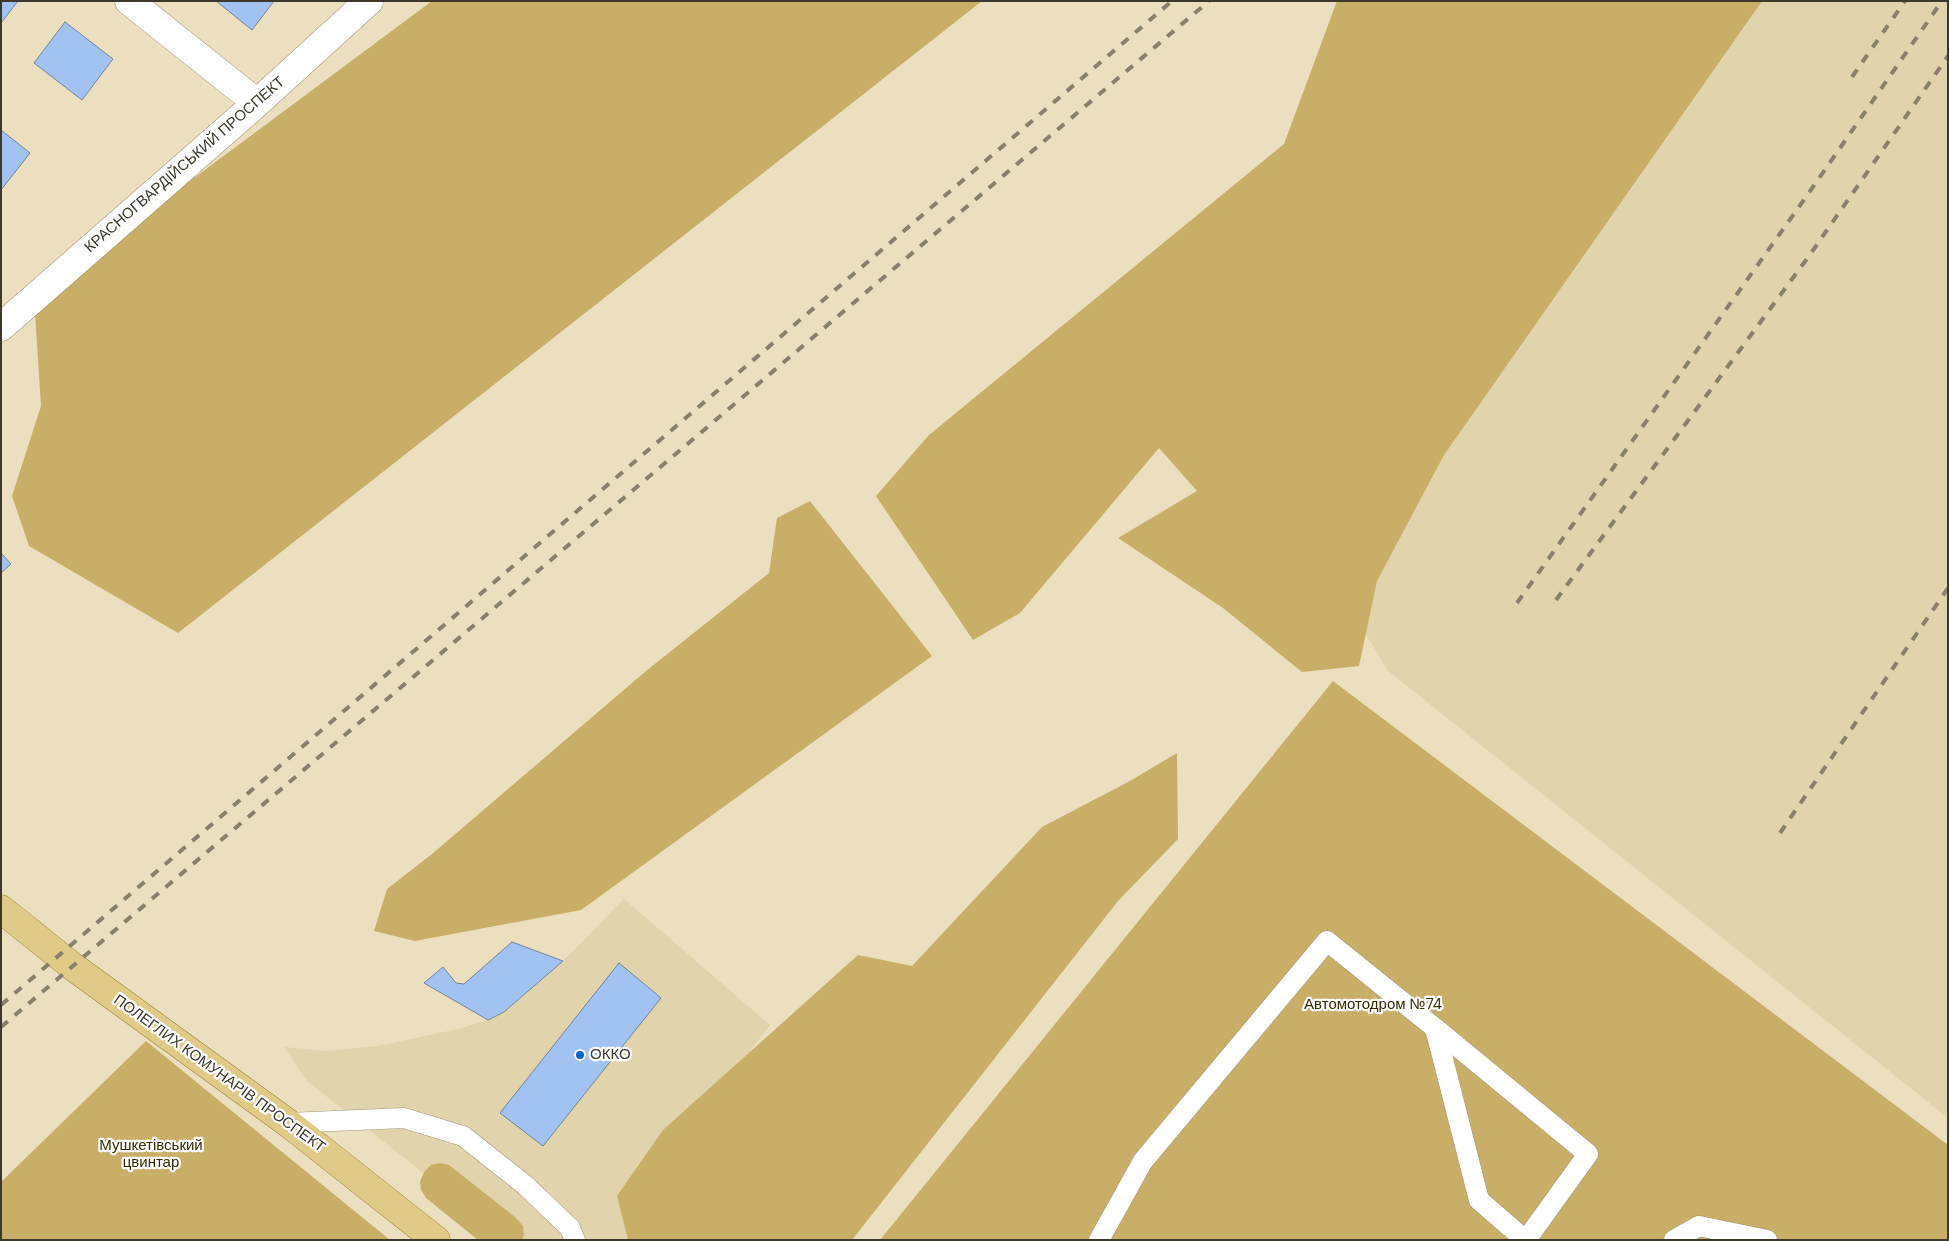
<!DOCTYPE html>
<meta charset="utf-8">
<style>
body{margin:0}
#map{position:relative;width:1949px;height:1241px;overflow:hidden;background:#ebdfbf;font-family:"DM Sans",sans-serif}
canvas{display:block}
.frame{position:absolute;inset:0;border:2px solid #3d382b;pointer-events:none}
</style>
<div id="map">
<canvas width="1949" height="1241"></canvas>
<div class="frame"></div>
</div>
<script>
const context = document.querySelector('canvas').getContext('2d');
context.lineJoin = 'round';
function paint(path, color) { context.fillStyle = color; context.fill(path, 'evenodd'); }
const toPath = rows => new Path2D(rows.map(r => 'M' + r).join(''));
function trace(path, color, width, dash) { context.strokeStyle = color; context.lineWidth = width; context.lineCap = dash ? 'butt' : 'round'; context.setLineDash(dash || []); context.stroke(path); }
function write(font, color, halo, rows, align = 'center') {
  context.font = font + ' "DM Sans",sans-serif'; context.lineWidth = 4.5; context.setLineDash([]); context.textBaseline = 'middle'; context.strokeStyle = halo; context.fillStyle = color; for (const [text, x, y, turn = 0] of rows) {
    context.save(); context.translate(x, y); context.rotate((+turn || 0) * Math.PI / 180); context.textAlign = isNaN(turn) ? turn : align; if (halo) context.strokeText(text, 0, 0); context.fillText(text, 0, 0); context.restore();
  }
}
paint(toPath([
 [1694,1,1948,1,1948,1118,1387,670,1351,609],
 [624,899,770,1025,711,1102,668,1240,508,1240,307,1081,284,1047,326,1051,378,1046,458,1029,488,1020,504,1012,518,1001,563,961]
]), '#e1d3ab');
paint(toPath([
 [432,1,982,1,178,633,29,546,12,496,41,406,34,297],
 [1337,1,1762,1,1444,455,1377,581,1359,666,1302,672,1223,608,1118,538,1197,491,1159,448,1020,613,973,640,876,496,929,435,1284,144],
 [810,501,932,656,581,910,415,941,374,931,387,889,432,854,646,671,769,573,777,518],
 [1333,681,1948,1145,1948,1240,880,1240],
 [1177,753,1178,839,1118,901,852,1240,628,1240,617,1196,663,1130,858,955,912,966,1042,827,1130,781],
 [146,1041,390,1240,1,1240,1,1182],
 [440,1163,449,1165,515,1217,523,1226,524,1235,522,1240,478,1240,426,1198,421,1190,420,1182,424,1172,431,1165]
]), '#c8ae66');
const building = toPath([
 [1,1,18,1,1,23,1,1],
 [216,1,274,1,252,30,216,1],
 [65,22,113,59,82,100,34,63,65,22],
 [1,130,30,153,1,190,1,130],
 [1,553,11,564,1,573,1,553],
 [512,942,563,961,504,1012,488,1020,424,983,443,967,456,983,464,984,512,942],
 [619,963,661,998,543,1146,500,1113,619,963]
]);
paint(building, '#a2c3f1');
trace(building, '#70839d', 1);
const service = toPath([
 [1435,1028,1588,1154,1526,1240],
 [288,1123,404,1118,463,1136,525,1185,570,1228,575,1240],
 [1099,1240,1143,1161,1327,941,1435,1028,1479,1200,1525,1240],
 [1674,1240,1699,1226,1767,1240]
]);
const minor = toPath([
 [129,1,257,103],
 [1,327,257,103,369,1]
]);
const primary = toPath([
 [1,909,72,966,288,1123,436,1240]
]);
trace(service, '#a39779', 21);
trace(minor, '#a39779', 29);
trace(primary, '#9a8033', 29);
trace(service, '#fff', 20);
trace(minor, '#fff', 28);
trace(primary, '#e0ca88', 28);
trace(toPath([
 [1852,77,1905,1],
 [1556,600,1809,256,1948,56],
 [1517,603,1806,197,1942,1],
 [1780,833,1948,588],
 [1,1005,1172,1],
 [1,1027,1209,1]
]), '#88806b', 4, [9, 9]);
for (const [x, y, r, color] of [
 [580,1055,5,"#0063cc"]
]) { const dot = new Path2D(); dot.arc(x, y, r, 0, 2 * Math.PI); context.fillStyle = color; context.fill(dot); trace(dot, '#fff', 2); }
write('15px', '#3d382b', '#fff', [
 ["КРАСНОГВАРДІЙСЬКИЙ ПРОСПЕКТ",185,165,-41],
 ["ПОЛЕГЛИХ КОМУНАРІВ ПРОСПЕКТ",219,1074,36]
]);
write('15px', '#362900', '#fff', [
 ["Автомотодром №74",1373,1005],
 ["Мушкетівський",151,1146],
 ["цвинтар",151,1163]
]);
write('15px', '#3d382b', '#fff', [
 ["ОККО",590,1055]
], 'left');
</script>
